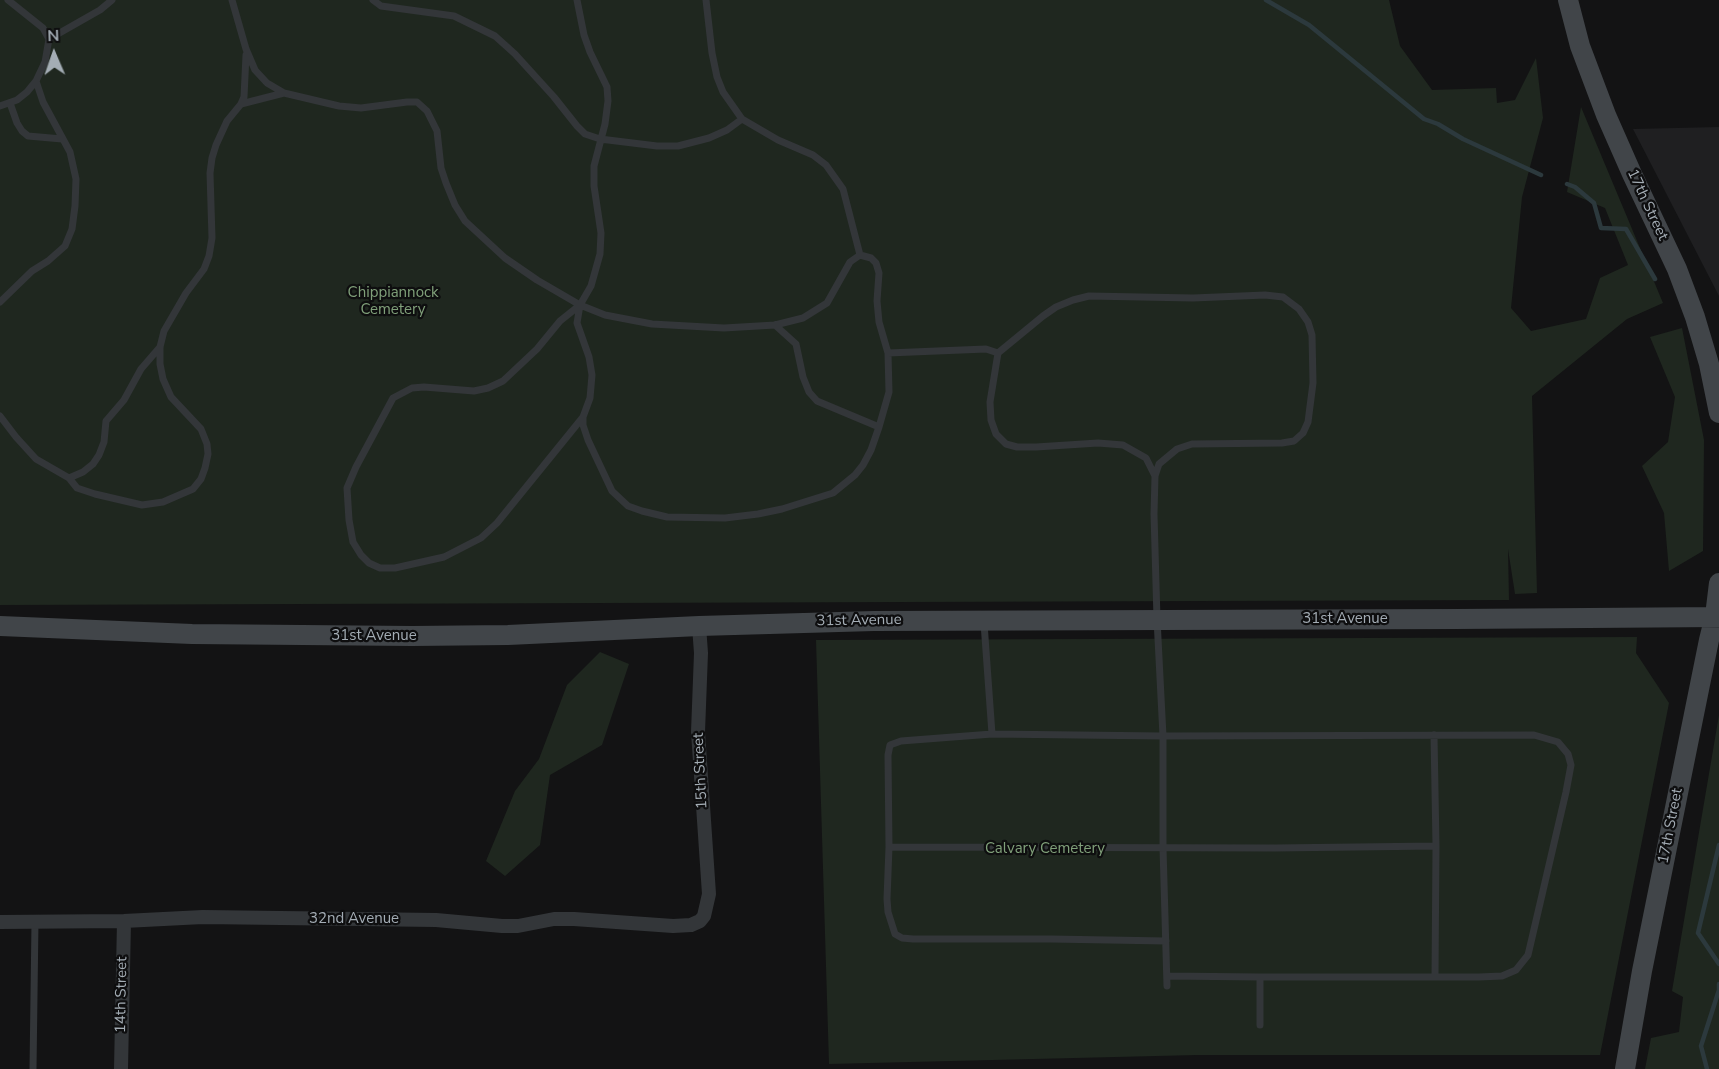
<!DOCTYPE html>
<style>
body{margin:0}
#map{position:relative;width:1719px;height:1069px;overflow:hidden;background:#131314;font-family:"Nunito Sans",sans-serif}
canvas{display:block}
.north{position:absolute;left:24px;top:24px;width:60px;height:60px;-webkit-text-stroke:4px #0e0e0f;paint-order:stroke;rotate:358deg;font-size:16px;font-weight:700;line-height:24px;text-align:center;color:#a4adb5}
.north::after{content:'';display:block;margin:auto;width:21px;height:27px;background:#a4adb5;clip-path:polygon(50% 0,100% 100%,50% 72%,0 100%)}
</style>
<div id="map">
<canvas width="1719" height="1069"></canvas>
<div class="north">N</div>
</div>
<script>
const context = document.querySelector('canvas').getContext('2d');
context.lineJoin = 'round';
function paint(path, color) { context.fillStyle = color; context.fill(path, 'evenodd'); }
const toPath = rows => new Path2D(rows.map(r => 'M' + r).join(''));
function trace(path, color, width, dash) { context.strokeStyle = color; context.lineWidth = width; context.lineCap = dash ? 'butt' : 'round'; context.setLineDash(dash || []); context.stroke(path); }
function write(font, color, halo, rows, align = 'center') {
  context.font = font + ' "Nunito Sans",sans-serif'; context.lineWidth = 4.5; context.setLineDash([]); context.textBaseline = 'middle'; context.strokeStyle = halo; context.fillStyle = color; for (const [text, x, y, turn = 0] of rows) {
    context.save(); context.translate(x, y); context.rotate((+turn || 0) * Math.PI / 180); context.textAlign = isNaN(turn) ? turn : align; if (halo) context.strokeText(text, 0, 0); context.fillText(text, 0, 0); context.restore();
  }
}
paint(toPath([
 [1719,127,1719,296,1633,129]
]), '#1f1f21');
paint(toPath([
 [0,0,1389,0,1400,46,1432,90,1496,88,1497,103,1515,100,1536,58,1543,118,1522,197,1511,308,1531,331,1586,319,1600,278,1628,265,1605,208,1567,192,1581,107,1663,303,1627,319,1532,396,1537,593,1515,594,1508,549,1509,600,0,605],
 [1682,328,1704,440,1703,551,1669,571,1664,513,1642,466,1668,442,1675,397,1650,337],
 [1637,637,1636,653,1669,703,1600,1055,1197,1055,829,1064,816,640],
 [600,652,629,664,602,745,550,775,540,845,505,876,486,861,515,791,539,759,567,685],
 [1719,715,1719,1069,1645,1069,1651,1038,1679,1032,1683,997,1672,991]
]), '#1f271f');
trace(toPath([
 [1266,0,1309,25,1424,119,1438,124,1463,139,1541,175],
 [1567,184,1575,187,1594,203,1601,228,1626,229,1655,279],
 [1719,845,1698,933,1719,964],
 [1707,1069,1701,1046,1719,990,1719,984]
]), '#2c393d', 4.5);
trace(toPath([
 [232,0,246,49,255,70,267,83,284,93,339,106,361,108,407,102,417,102,427,111,437,131,441,168,446,183,455,205,465,221,505,258,537,280,580,305,605,315,652,324,724,328,775,325,803,318,827,303,850,262,860,255,871,258,876,263,879,273,877,301,879,322,888,353,889,392,879,427,871,450,863,465,855,475,833,493,782,509,758,514,725,518,667,517,642,511,628,506,612,491,588,440,583,425,583,417,590,398,592,375,589,357,577,323,580,305],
 [373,0,381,6,454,16,495,36,515,54,554,97,577,126,585,134,600,139,657,146,678,146,709,138,727,130,742,119],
 [577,0,584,35,590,52,607,87,608,101,605,124,594,166,594,186,601,233,600,254,591,286,580,305,560,321,537,349,503,381,488,388,474,391,424,387,412,388,393,398,356,467,347,488,349,520,353,542,361,555,369,563,380,568,395,568,444,557,481,538,497,523,583,417],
 [706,0,712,53,717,77,723,92,742,119,778,140,813,155,826,165,843,189,860,255],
 [49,39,100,10,112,0],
 [10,103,17,123,22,131,28,136,62,139],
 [241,104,284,93],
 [0,106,17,100,27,92,36,81,45,62,49,39,43,28,8,0],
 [0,302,32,271,48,261,65,246,72,229,75,206,76,179,70,152,43,102,36,81],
 [775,325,796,344,803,377,809,392,817,401,879,427],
 [888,353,986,349,998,353],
 [0,416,16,437,36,459,69,478,77,488,95,494,142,505,163,502,193,489,201,479,205,468,208,454,207,444,201,429,171,397,163,379,160,364,160,347,164,331,186,293,204,269,209,256,212,238,210,173,212,158,216,145,227,121,241,104,244,97,246,55],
 [1155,476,1146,458,1123,445,1098,443,1036,447,1017,447,1006,444,996,434,991,420,990,402,998,353,1043,316,1056,307,1073,300,1089,296,1193,298,1265,295,1283,297,1299,309,1308,322,1312,335,1313,383,1308,422,1303,433,1294,441,1282,443,1192,444,1177,449,1159,464,1155,476,1154,514,1157,619,1163,736,1163,848,1167,986],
 [69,478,83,472,93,464,99,455,104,442,106,421,124,400,141,369,160,347],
 [984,623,992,734],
 [1434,735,1436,846,1435,977],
 [889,847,1275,848,1436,846],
 [1166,941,1051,939,913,939,902,938,895,934,888,912,887,899,889,847,888,755,890,745,901,741,992,734,1163,736,1534,735,1558,742,1568,754,1571,765,1566,792,1528,955,1516,970,1502,976,1479,977,1260,977,1167,976],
 [1260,977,1260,1025],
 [33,1069,35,922]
]), '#333639', 7);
trace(toPath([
 [0,922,124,921,203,917,436,920,502,926,518,926,554,919,574,919,673,926,691,925,700,921,704,916,709,894,698,732,701,653,699,626],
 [121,1069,124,921]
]), '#333639', 14);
trace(toPath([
 [1568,0,1580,46,1606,115,1632,174,1677,269,1695,317,1709,364,1719,413],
 [0,626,192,634,412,636,508,635,699,626,874,621,1457,619,1719,617],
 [1625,1069,1642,971,1709,640,1715,616,1719,583]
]), '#414549', 20);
write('15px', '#a4adb5', '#0e0e0f', [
 ["17th Street",1647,205,65],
 ["31st Avenue",1345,619],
 ["31st Avenue",859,621,-1],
 ["31st Avenue",374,636],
 ["15th Street",701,771,-93],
 ["17th Street",1671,826,-79],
 ["32nd Avenue",354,919],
 ["14th Street",122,995,-89]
]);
write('15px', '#80a07a', '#0e0e0f', [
 ["Chippiannock",393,293],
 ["Cemetery",393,310],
 ["Calvary Cemetery",1045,849]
]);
</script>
